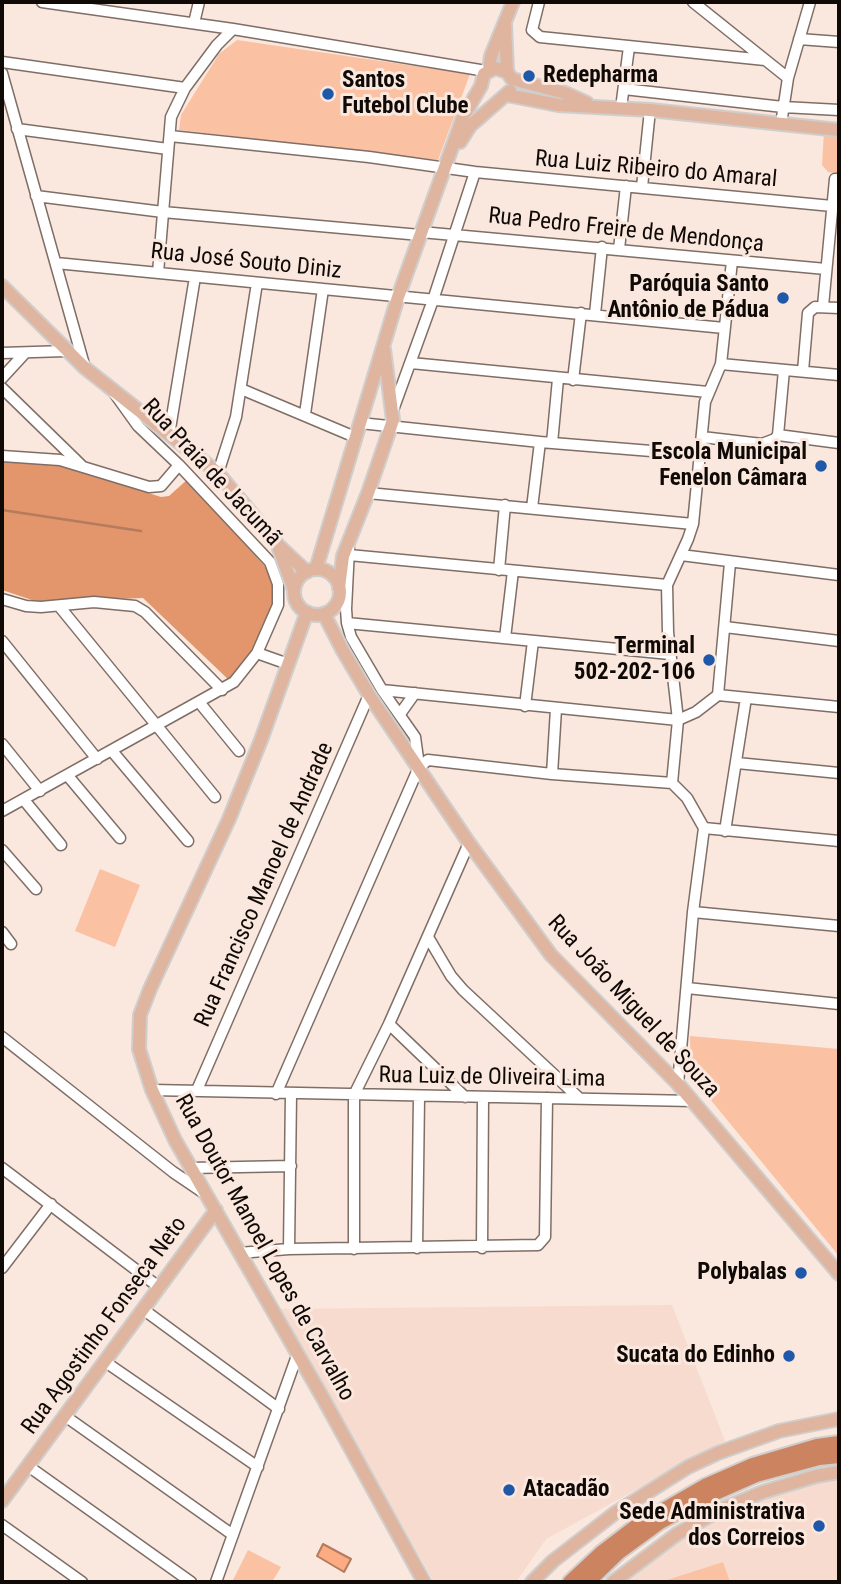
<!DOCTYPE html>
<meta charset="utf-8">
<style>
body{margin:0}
#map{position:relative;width:841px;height:1584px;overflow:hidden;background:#fae7de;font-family:"Roboto Condensed",sans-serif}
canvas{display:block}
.frame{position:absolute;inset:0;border:4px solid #100a07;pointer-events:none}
</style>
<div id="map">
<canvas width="841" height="1584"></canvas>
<div class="frame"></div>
</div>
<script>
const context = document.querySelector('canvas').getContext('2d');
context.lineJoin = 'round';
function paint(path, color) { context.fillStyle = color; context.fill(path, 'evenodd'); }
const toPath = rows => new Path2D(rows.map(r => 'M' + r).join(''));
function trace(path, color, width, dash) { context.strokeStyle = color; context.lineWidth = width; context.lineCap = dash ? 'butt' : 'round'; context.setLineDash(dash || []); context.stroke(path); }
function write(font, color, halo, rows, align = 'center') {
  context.font = font + ' "Roboto Condensed",sans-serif'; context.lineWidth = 6; context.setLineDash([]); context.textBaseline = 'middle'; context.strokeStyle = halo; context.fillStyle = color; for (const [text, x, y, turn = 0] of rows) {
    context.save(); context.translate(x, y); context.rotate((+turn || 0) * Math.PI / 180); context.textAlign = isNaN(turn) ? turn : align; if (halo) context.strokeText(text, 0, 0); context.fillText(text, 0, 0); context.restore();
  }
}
paint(toPath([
 [672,1305,725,1441,546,1539,516,1582,434,1582,280,1309],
 [839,1478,839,1582,622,1582,678,1541,745,1504,816,1481]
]), '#f6dbce');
paint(toPath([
 [237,40,470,74,438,160,179,130,181,115,219,54],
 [824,132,839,134,839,174,828,172,822,165],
 [100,869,140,885,115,947,75,931],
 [690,1036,839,1049,839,1256,691,1076],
 [248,1550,281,1567,272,1582,232,1582],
 [723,1562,730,1582,661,1582]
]), '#fbc1a3');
paint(toPath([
 [2,457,60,465,161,497,169,496,188,479,282,586,274,622,231,682,143,598,38,602,2,590]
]), '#e3956b');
const water = toPath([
 [323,1544,351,1559,344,1572,317,1556,323,1544]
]);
paint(water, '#fbac82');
trace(water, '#b47b5d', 2);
trace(toPath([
 [2,510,141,531]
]), '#b47b5d', 2.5);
const minor = toPath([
 [42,2,233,29,486,71],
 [539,2,532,30,540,37,765,60],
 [693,2,788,78],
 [194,23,199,2],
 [799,39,839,42],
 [2,62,185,88],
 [2,73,85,368],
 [624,89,783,107,839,110],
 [621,108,629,47],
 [781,124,788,78,810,2],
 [17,129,168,149],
 [170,136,369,157,475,172,832,206],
 [642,187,650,110],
 [36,196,163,212,420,235],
 [421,232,826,269],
 [619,249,626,186],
 [56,263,724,328],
 [158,273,171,117,185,88,217,45,233,29],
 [823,306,835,179,839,179],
 [595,314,602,247],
 [2,353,66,351],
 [411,363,708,392],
 [721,364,839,375],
 [803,371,808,313,815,307,839,308],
 [2,378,25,353],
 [573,380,581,313],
 [2,388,82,466],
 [241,389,355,437],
 [393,410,433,300,475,172],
 [305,414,323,289],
 [360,423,540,442,701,455],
 [169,435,195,277],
 [778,435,839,443],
 [702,437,762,444,775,439,778,435,784,370],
 [552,443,558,379],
 [2,456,60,460,149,487,161,486,179,465],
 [218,473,236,417,257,283],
 [368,493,693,524],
 [532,508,540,442],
 [349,549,346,609,347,623,351,637,382,690,415,737,419,766],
 [349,555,667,585],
 [681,555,839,575],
 [499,570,505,505],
 [2,599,26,606,41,607,94,602,135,606,145,612,222,690],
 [59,606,215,797],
 [347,623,670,654],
 [725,627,839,641],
 [505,638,513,571],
 [2,641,97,759],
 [257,653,288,664],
 [382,690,678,720,696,712,718,695,839,707],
 [718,695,730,563],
 [199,702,239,751],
 [525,706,533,641],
 [400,714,415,693],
 [2,744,40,791],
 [112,751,188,841],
 [737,763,839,773],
 [552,774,556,709],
 [68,776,120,838],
 [672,783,678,720,668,632,667,585,688,539,693,524,705,402,721,364,732,261],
 [672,783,687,798,704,828],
 [24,800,61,845],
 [2,811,234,682,257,653,278,605,278,584,270,562,179,465,138,426,115,394],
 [704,828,839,841],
 [725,831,746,698],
 [2,850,36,889],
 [693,912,839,926],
 [2,932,11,944],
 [428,937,451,976,463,990,579,1098],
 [687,988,839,1004],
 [389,1024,465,1097],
 [2,1037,173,1172,204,1193],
 [678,1084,693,912,704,828],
 [152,1090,693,1101],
 [197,1090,369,695],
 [276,1094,419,767,428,760,552,774,672,783],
 [2,1168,160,1288],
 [190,1168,291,1166],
 [417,1248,419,1097],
 [482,1248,483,1097],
 [289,1249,291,1094],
 [354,1249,354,1095,389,1024,469,843],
 [239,1253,289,1249,538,1245,545,1237,547,1098],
 [2,1268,51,1204],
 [144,1310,279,1409],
 [104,1361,258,1467],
 [65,1416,233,1535],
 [28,1466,191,1582],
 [2,1525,82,1582],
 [216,1582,298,1353]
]);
const major = toPath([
 [505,24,507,72,512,79,565,93,587,103],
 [489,70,491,56,513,2],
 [507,95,558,105,650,110,839,130],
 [460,142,470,126,510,91],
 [2,286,85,368,218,473,278,545,307,572],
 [279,549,294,590],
 [316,569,398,297,463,117,481,86,484,74,495,68,507,72],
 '294 592a23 23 0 1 1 46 0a23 23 0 1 1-46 0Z',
 [339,588,343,556,368,493,393,420,384,349],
 [307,612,261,740,229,819,150,989,140,1015,139,1049,152,1090,175,1140,324,1400,424,1582],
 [324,614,343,651,369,695,469,843,551,955,678,1084,839,1274],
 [2,1501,216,1210],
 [532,1582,553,1561,615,1513,688,1467,718,1453,779,1431,839,1419],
 [613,1582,677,1534,722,1509,763,1492,816,1476,839,1472]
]);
const highway = toPath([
 [570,1582,601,1553,639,1524,705,1486,753,1465,817,1446,839,1443],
 [588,1582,619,1552,660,1522,706,1497,756,1475,819,1458,839,1456]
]);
trace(minor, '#7f6e66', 13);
trace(major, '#cfcecd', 16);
trace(highway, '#cfcecd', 18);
trace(minor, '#fff', 10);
trace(major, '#e0b59f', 12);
trace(highway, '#cb845f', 14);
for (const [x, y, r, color] of [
 [529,76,7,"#1f57a9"],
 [328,94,7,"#1f57a9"],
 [783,298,7,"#1f57a9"],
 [821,466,7,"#1f57a9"],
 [709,660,7,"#1f57a9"],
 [801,1273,7,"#1f57a9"],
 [789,1356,7,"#1f57a9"],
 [509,1490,7,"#1f57a9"],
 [819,1526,7,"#1f57a9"]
]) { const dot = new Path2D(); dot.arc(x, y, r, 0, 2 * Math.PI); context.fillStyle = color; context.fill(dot); trace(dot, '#fae7de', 2.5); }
write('bold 23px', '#100a07', '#fae7de', [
 ["Redepharma",543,76,"left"],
 ["Santos",342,81,"left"],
 ["Futebol Clube",342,107,"left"],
 ["Paróquia Santo",769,285],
 ["Antônio de Pádua",769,311],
 ["Escola Municipal",807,453],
 ["Fenelon Câmara",807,479],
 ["Terminal",695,647],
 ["502-202-106",695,673],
 ["Polybalas",787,1273],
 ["Sucata do Edinho",775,1356],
 ["Atacadão",523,1490,"left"],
 ["Sede Administrativa",805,1513],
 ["dos Correios",805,1539]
], 'right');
write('23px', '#100a07', '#fae7de', [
 ["Rua Luiz Ribeiro do Amaral",656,170,5],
 ["Rua Pedro Freire de Mendonça",626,231,6],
 ["Rua José Souto Diniz",246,262,6],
 ["Rua Praia de Jacumã",211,473,47],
 ["Rua Francisco Manoel de Andrade",265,885,-66],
 ["Rua João Miguel de Souza",633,1007,47],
 ["Rua Luiz de Oliveira Lima",492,1078,1],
 ["Rua Doutor Manoel Lopes de Carvalho",264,1248,61],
 ["Rua Agostinho Fonseca Neto",105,1326,-54]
]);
</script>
